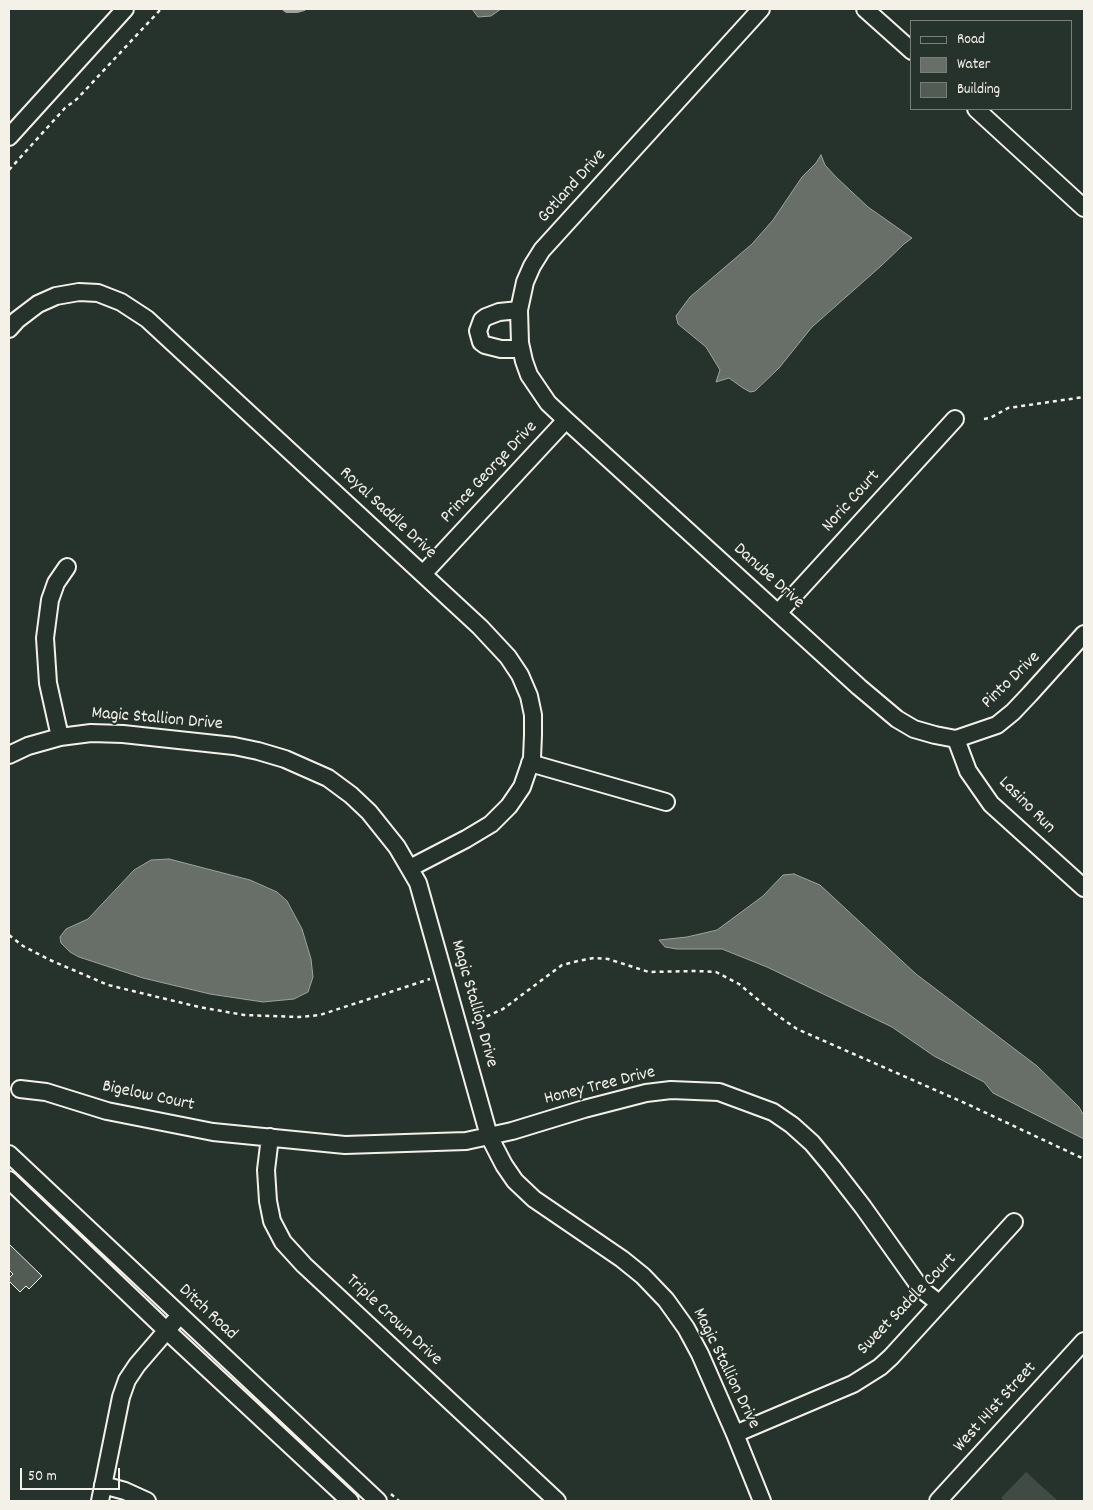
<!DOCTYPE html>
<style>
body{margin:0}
#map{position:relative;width:1093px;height:1510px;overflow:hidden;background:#26332d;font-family:Dekko,sans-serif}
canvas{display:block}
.frame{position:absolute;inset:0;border:10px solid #f4f1e8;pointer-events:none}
.legend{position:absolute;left:910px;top:20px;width:162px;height:90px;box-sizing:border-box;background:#26332d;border:1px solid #787f78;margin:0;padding:6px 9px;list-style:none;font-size:15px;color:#f4f1e8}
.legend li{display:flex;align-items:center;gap:10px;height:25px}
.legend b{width:25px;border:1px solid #787f78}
.scale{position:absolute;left:20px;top:1468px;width:100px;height:22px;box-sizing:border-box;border:2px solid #f4f1e8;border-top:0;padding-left:6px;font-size:15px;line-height:18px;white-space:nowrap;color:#f4f1e8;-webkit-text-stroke:4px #26332d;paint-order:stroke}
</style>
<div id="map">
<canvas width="1093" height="1510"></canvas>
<div class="frame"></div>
<ul class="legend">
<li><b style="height:6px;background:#26332d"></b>Road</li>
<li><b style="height:14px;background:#676f68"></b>Water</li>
<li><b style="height:14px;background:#525c55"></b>Building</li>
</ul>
<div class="scale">50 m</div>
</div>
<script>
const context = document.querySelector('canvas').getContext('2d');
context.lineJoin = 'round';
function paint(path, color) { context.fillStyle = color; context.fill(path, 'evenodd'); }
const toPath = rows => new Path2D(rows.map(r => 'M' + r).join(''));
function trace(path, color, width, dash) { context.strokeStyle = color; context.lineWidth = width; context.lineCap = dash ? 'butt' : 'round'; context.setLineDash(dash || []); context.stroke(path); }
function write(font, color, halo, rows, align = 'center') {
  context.font = font + ' Dekko,sans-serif'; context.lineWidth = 4; context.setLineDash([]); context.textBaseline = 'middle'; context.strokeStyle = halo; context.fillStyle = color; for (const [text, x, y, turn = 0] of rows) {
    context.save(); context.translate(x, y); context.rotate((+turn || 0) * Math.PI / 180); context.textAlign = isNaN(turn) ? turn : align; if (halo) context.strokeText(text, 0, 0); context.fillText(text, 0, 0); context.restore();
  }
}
paint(toPath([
 [1026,1472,1058,1501,1005,1501,1001,1498]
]), '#414b45');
const water = toPath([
 [472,9,501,9,491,16,478,17,472,9],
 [821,155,825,165,836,177,868,207,912,238,904,244,881,266,812,327,779,368,755,391,750,392,743,388,729,378,716,382,720,370,706,347,678,324,676,316,690,297,752,244,773,220,802,177,816,163,821,155],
 [169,859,250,880,277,892,287,901,302,929,311,959,313,977,308,992,294,999,263,1002,210,994,143,978,79,957,70,952,61,943,60,937,66,929,88,919,134,870,151,860,169,859],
 [794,874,820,885,916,974,1037,1066,1079,1107,1084,1116,1084,1139,993,1093,984,1082,934,1056,892,1027,767,967,722,949,677,949,665,947,659,940,687,937,717,930,763,896,783,875,794,874]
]);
paint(water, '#676f68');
trace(water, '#9fa39b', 1);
trace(toPath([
 [284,9,287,11,297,11,304,9]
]), '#9fa39b', 4);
const building = toPath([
 [9,1244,42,1276,29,1289,26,1286,20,1292,9,1281,9,1278,13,1274,9,1270,9,1244]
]);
paint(building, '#525c55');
trace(building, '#f4f1e8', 1);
const minor = toPath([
 [761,9,542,250,532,266,525,282,519,310,520,343,524,361,529,375,548,403,566,420,859,687,897,719,914,729,935,735,956,739,997,725,1013,712,1030,694,1084,634],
 [865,9,912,51],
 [976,109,1084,208],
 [9,137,125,9],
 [519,310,499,312,486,317,482,320,478,331,481,342,485,345,501,349,521,349],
 [9,329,17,320,38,304,56,296,79,292,98,293,121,302,147,319,480,627,508,657,520,675,529,696,533,715,533,735,532,758,522,787,509,806,491,824,466,839,410,868],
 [423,574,566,420],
 [778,613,955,419],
 [60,737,48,683,45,638,50,600,56,583,67,567],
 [956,739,968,771,991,804,1084,888],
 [9,755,28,746,60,737,91,733,123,734,234,746,258,751,285,759,328,778,351,795,369,812,397,847,418,883,489,1136,504,1165,515,1181,534,1199,622,1259,643,1276,666,1300,686,1328,700,1354,735,1434,762,1501],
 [530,763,666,802],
 [20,1089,46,1092,107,1111,213,1132,345,1145,466,1141,512,1131,584,1109,646,1093,671,1090,719,1092,773,1112,792,1125,812,1143,832,1167,863,1207,922,1290,939,1303],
 [270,1137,266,1170,268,1201,272,1221,283,1242,304,1265,557,1501],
 [9,1154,378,1501],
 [9,1180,166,1330,350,1501],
 [735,1434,853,1384,880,1367,891,1357,1014,1222],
 [103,1485,125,1491,147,1501],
 [100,1501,121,1397,127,1380,137,1365,174,1322],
 [938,1501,1084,1341]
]);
trace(minor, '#f4f1e8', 20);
trace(toPath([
 [9,170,65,108,77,99,161,9],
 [984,419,990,418,1008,408,1084,397],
 [9,935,23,946,50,960,108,985,199,1007,244,1015,299,1017,320,1015,430,979],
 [472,1023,503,1009,562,965,578,961,594,958,608,959,649,972,697,971,716,972,739,984,774,1013,797,1029,967,1104,1084,1159],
 [391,1494,399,1501]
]), '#f4f1e8', 2.5, [4, 4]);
trace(minor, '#26332d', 16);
write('18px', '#f4f1e8', '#26332d', [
 ["Gotland Drive",573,187,-48],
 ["Prince George Drive",490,473,-47],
 ["Noric Court",852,502,-48],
 ["Royal Saddle Drive",387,514,43],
 ["Danube Drive",768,577,42],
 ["Pinto Drive",1012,681,-44],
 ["Magic Stallion Drive",157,720,5],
 ["Lasino Run",1026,806,45],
 ["Magic Stallion Drive",473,1004,74],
 ["Honey Tree Drive",600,1087,-14],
 ["Bigelow Court",148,1097,12],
 ["Sweet Saddle Court",908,1305,-46],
 ["Ditch Road",207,1313,43],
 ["Triple Crown Drive",393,1321,43],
 ["Magic Stallion Drive",725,1369,64],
 ["West 141st Street",996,1408,-48]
]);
</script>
